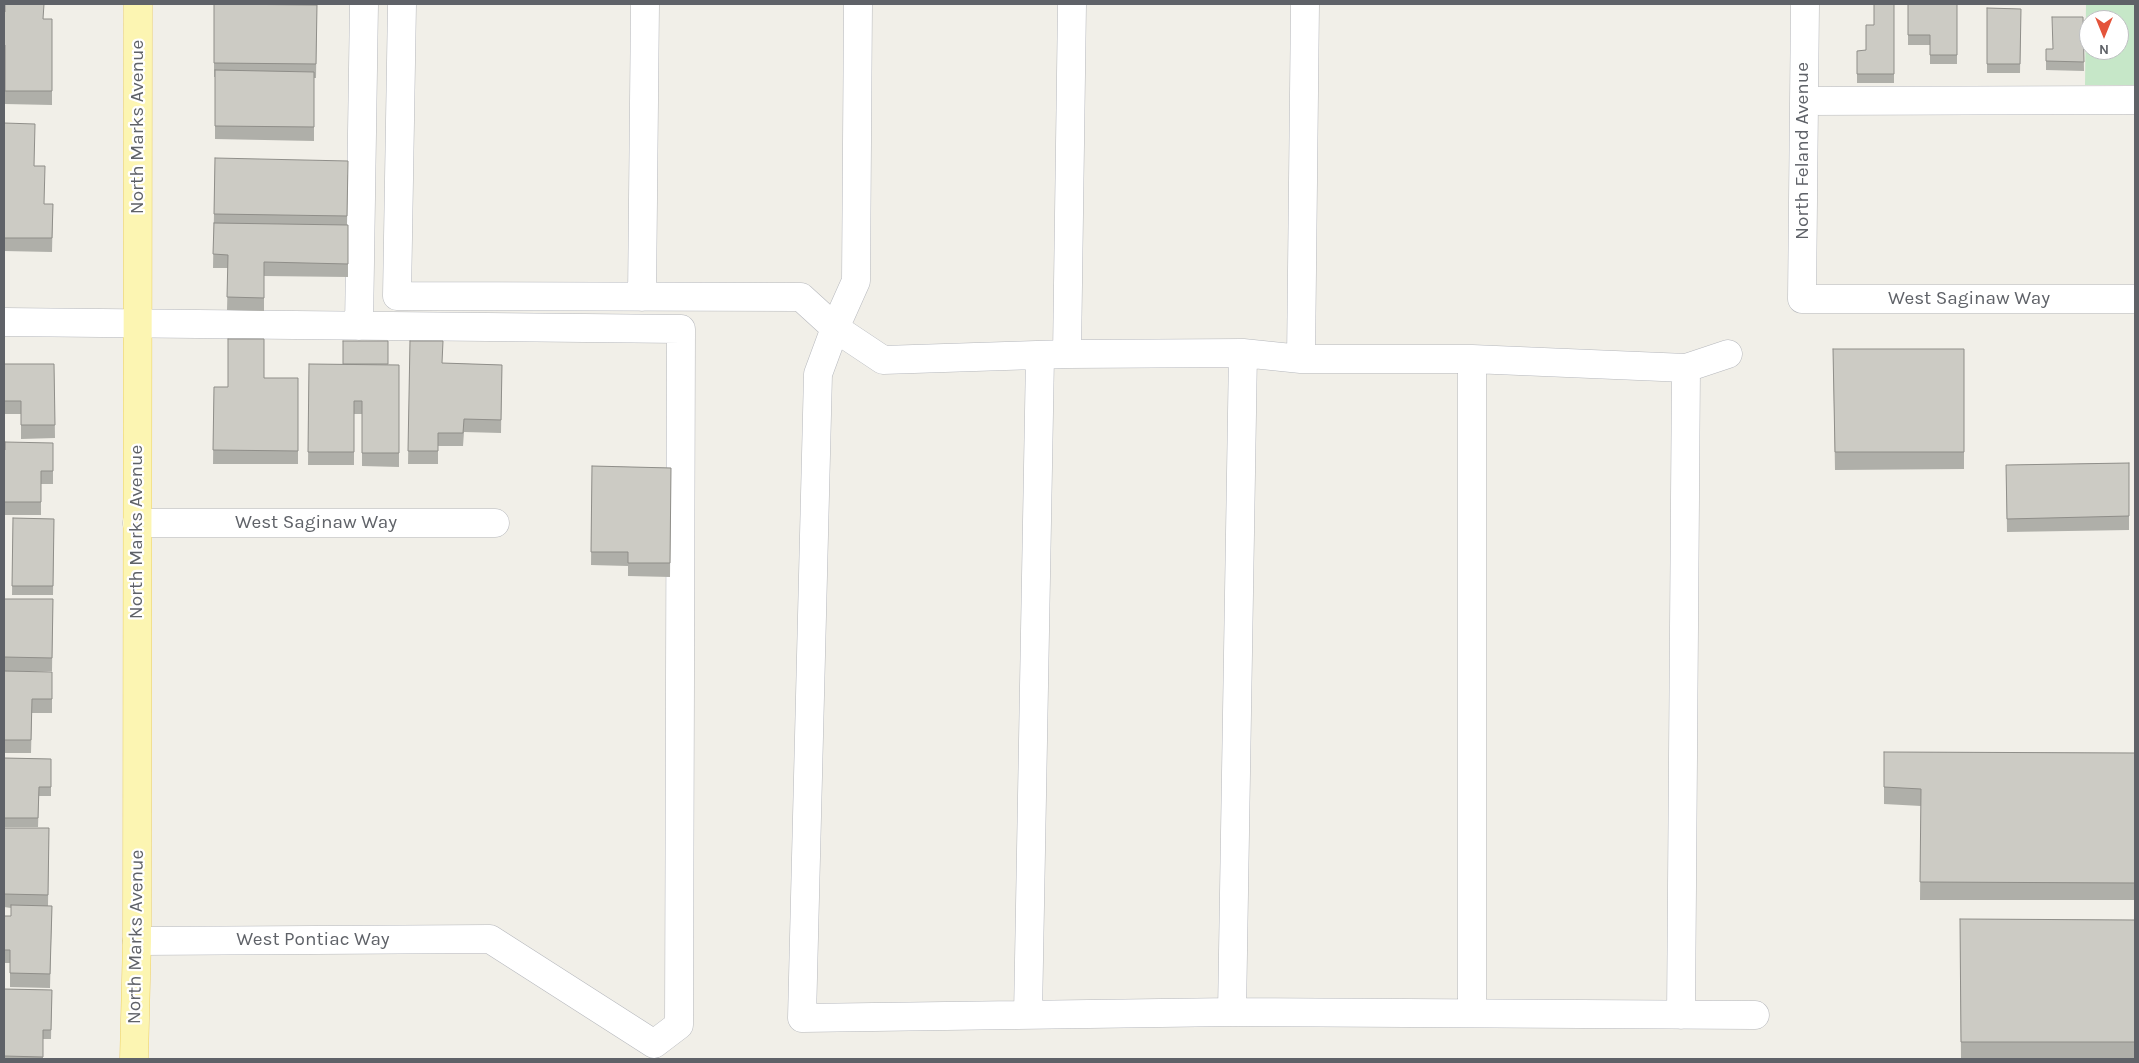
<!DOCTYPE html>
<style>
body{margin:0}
#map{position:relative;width:2139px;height:1063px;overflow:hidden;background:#f1efe8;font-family:Karla,sans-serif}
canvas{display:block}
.frame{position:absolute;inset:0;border:5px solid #5f6268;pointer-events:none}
.north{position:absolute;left:2079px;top:10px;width:50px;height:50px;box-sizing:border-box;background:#fff;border:1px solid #bfc0c3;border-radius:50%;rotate:180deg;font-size:14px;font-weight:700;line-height:20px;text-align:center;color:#5f6268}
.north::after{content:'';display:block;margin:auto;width:18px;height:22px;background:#e4543b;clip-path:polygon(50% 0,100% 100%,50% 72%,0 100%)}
</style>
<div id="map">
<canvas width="2139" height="1063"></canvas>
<div class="frame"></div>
<div class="north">N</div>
</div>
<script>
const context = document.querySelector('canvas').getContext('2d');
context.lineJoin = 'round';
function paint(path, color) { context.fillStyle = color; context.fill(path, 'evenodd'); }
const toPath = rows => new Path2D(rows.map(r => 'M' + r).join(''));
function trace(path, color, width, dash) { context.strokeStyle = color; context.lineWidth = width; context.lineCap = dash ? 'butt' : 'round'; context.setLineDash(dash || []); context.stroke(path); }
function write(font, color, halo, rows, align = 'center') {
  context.font = font + ' Karla,sans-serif'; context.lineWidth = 4.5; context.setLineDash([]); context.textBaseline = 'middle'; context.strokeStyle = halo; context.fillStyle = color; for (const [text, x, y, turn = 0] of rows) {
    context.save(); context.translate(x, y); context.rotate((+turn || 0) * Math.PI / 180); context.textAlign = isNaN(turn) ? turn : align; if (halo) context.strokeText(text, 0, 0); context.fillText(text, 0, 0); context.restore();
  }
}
paint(toPath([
 [2086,4,2135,4,2135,85,2085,85],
 [2089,20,2119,20,2119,50,2089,50]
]), '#c6e7c8');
const minor = toPath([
 [402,4,397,296,801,297,835,328,883,360,1067,354,1243,353,1301,359,1472,359,1686,368,1728,354],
 [858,4,856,281,835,328,818,374,802,1018,1232,1012,1755,1015],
 [1805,4,1802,299,2135,299],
 [1804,101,2135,100],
 [642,297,645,4],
 [4,322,681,329,679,1025,654,1044,490,939,137,941],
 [359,326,364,4],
 [1067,354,1072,4],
 [1301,359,1305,4],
 [1472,359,1472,1013],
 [137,523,495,523],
 [1232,1012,1243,353],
 [1028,1015,1040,357],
 [1681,1015,1686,368]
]);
const major = toPath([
 [134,1059,137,941,138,4]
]);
trace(minor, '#b5b7bc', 29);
trace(major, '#edd065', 29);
trace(minor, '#fff', 28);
trace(major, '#fcf5b2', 28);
paint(toPath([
 [214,4,317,5,316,78,314,78,314,141,215,139,215,77,214,77],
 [1894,4,1894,83,1857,83,1857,51,1866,50,1874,25],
 [1908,4,1957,4,1957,64,1930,64,1930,45,1908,45],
 [1987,8,2021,9,2020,73,1987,73],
 [4,12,44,19,52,19,52,105,5,104,5,59,4,59],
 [2083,17,2084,71,2046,70,2046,49,2053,49],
 [4,123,34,166,44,204,53,204,52,252,4,251],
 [215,158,348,175,347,225,348,225,348,277,264,276,264,311,227,310,228,268,213,268],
 [410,341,442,363,502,365,501,433,464,432,463,446,438,446,438,464,408,464],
 [1833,349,1964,349,1964,469,1835,470],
 [4,364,54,364,55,438,21,439,21,414,4,414],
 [309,364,399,365,399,467,362,466,362,414,354,414,354,465,308,465],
 [264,378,298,378,298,464,213,464,214,387,228,387],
 [53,443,53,484,41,484,41,515,4,515,4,450],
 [2129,463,2129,530,2007,532,2006,465],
 [592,466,671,468,670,577,628,576,628,566,591,565],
 [13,518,54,519,53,595,12,595],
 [4,599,53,599,52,671,4,671],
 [4,671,52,672,52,713,32,713,31,753,4,753],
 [1884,752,2135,753,2135,900,1920,900,1921,806,1884,804],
 [4,758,51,759,51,796,39,796,38,827,4,827],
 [4,828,49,828,48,906,52,906,50,988,10,987,10,963,4,963,4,916,11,916,11,908,4,907],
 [1960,919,2135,920,2135,1059,1961,1059],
 [4,989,52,990,51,1039,43,1039,43,1059,4,1059]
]), '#afafa9');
const building = toPath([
 [5,4,44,4,43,19,52,19,52,91,5,91,5,45,4,45,4,12,5,12,5,4],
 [214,4,317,5,316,64,214,63,214,4],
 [1874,4,1894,4,1894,74,1857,74,1857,51,1866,50,1866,25,1874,25,1874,4],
 [1908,4,1957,4,1957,55,1930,55,1930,35,1908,35,1908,4],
 [1987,8,2021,9,2020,64,1987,64,1987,8],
 [2052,17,2083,17,2084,62,2046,61,2046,49,2053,49,2052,17],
 [215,70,314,72,314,127,215,126,215,70],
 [4,123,35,124,34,166,45,166,44,204,53,204,52,238,4,238,4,123],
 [215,158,348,161,347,216,214,214,215,158],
 [214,223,348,225,348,264,264,262,264,298,227,297,228,255,213,254,214,223],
 [228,339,264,339,264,378,298,378,298,451,213,450,214,387,228,387,228,339],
 [343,341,388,341,388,364,343,364,343,341],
 [410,341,443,341,442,363,502,365,501,420,464,419,463,433,438,433,438,451,408,451,410,341],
 [1833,349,1964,349,1964,452,1835,452,1833,349],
 [4,364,54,364,55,425,21,425,21,401,4,401,4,364],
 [309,364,399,365,399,453,362,453,362,401,354,401,354,452,308,452,309,364],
 [5,442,53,443,53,471,41,471,41,502,4,502,4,450,5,450,5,442],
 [2129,463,2129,516,2007,519,2006,465,2129,463],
 [592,466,671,468,670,563,628,563,628,552,591,552,592,466],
 [13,518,54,519,53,586,12,586,13,518],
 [4,599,53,599,52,658,4,657,4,599],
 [4,671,52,672,52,699,32,699,31,740,4,740,4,671],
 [1884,752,2135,753,2135,883,1920,882,1921,789,1884,787,1884,752],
 [4,758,51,759,51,787,39,787,38,818,4,818,4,758],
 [4,828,49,828,48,895,4,894,4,828],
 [11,905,52,906,50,974,10,973,10,950,4,950,4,916,11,916,11,905],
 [1960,919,2135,920,2135,1042,1961,1042,1960,919],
 [4,989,52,990,51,1030,43,1030,43,1057,4,1056,4,989]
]);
paint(building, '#cccbc4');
trace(building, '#8f8e89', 1);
write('19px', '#5f6268', '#fff', [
 ["North Marks Avenue",138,127,-90],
 ["North Feland Avenue",1803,151,-90],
 ["West Saginaw Way",1969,299],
 ["West Saginaw Way",316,523],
 ["North Marks Avenue",137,532,-90],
 ["North Marks Avenue",136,937,-89],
 ["West Pontiac Way",313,940]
]);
</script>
